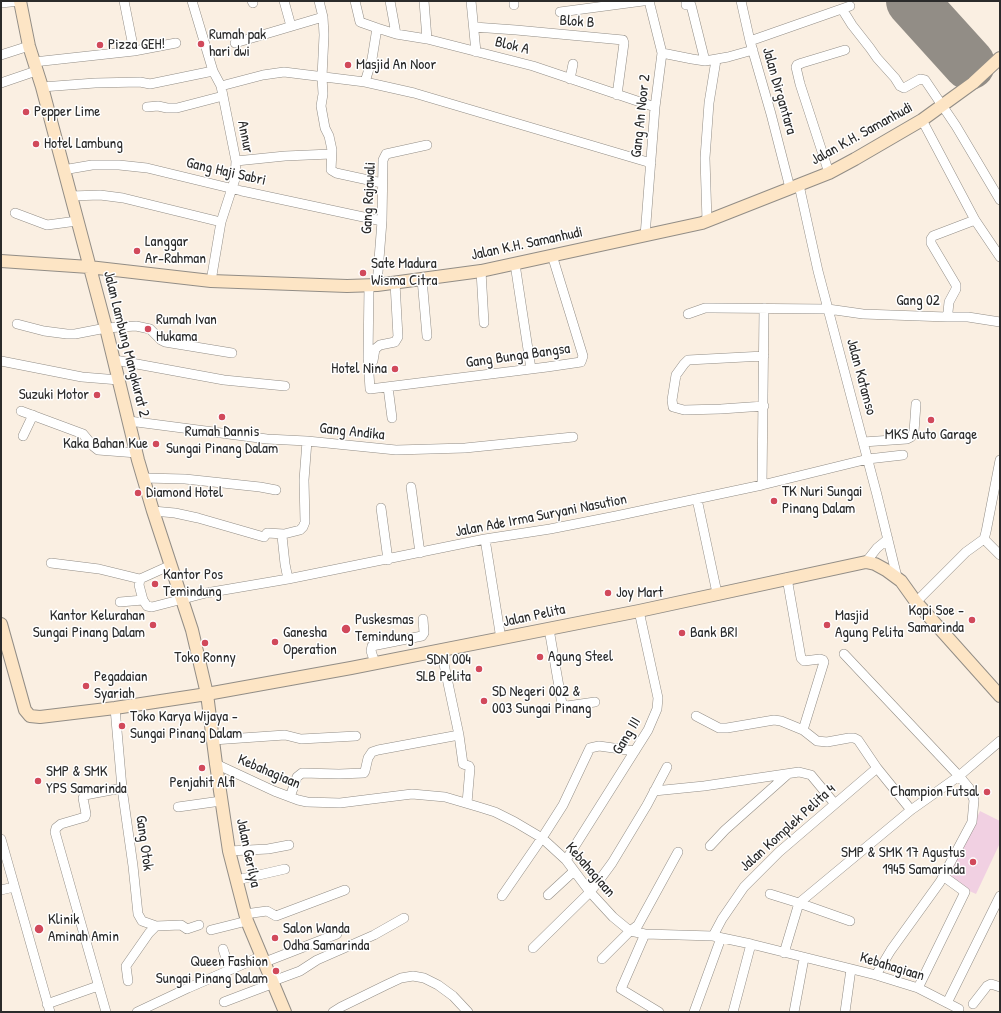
<!DOCTYPE html>
<style>
body{margin:0}
#map{position:relative;width:1001px;height:1013px;overflow:hidden;background:#faefe2;font-family:"Patrick Hand",sans-serif}
canvas{display:block}
.frame{position:absolute;inset:0;border:2px solid #2b2b2b;pointer-events:none}
</style>
<div id="map">
<canvas width="1001" height="1013"></canvas>
<div class="frame"></div>
</div>
<script>
const context = document.querySelector('canvas').getContext('2d');
context.lineJoin = 'round';
function paint(path, color) { context.fillStyle = color; context.fill(path, 'evenodd'); }
const toPath = rows => new Path2D(rows.map(r => 'M' + r).join(''));
function trace(path, color, width, dash) { context.strokeStyle = color; context.lineWidth = width; context.lineCap = dash ? 'butt' : 'round'; context.setLineDash(dash || []); context.stroke(path); }
function write(font, color, halo, rows, align = 'center') {
  context.font = font + ' "Patrick Hand",sans-serif'; context.lineWidth = 3; context.setLineDash([]); context.textBaseline = 'middle'; context.strokeStyle = halo; context.fillStyle = color; for (const [text, x, y, turn = 0] of rows) {
    context.save(); context.translate(x, y); context.rotate((+turn || 0) * Math.PI / 180); context.textAlign = isNaN(turn) ? turn : align; if (halo) context.strokeText(text, 0, 0); context.fillText(text, 0, 0); context.restore();
  }
}
paint(toPath([
 [980,811,1000,821,1000,843,976,894,947,881]
]), '#f1d0e2');
trace(toPath([
 [919,1,921,11]
]), '#928d86', 21);
trace(toPath([
 [912,1,969,64]
]), '#928d86', 52);
const street = toPath([
 [124,1,134,51],
 [192,1,213,71,221,86,236,161,235,179,221,222,211,281],
 [252,1,253,3],
 [284,1,291,26],
 [319,1,323,17,324,35,322,77,323,94,321,106,325,128,329,136,332,150,331,170,336,173,382,183],
 [355,1,360,22,377,28,396,34,427,39,533,66,655,107],
 [390,1,396,34],
 [424,1,427,39],
 [471,1,476,52],
 [514,1,514,5],
 [686,1,686,5,691,5,705,61],
 [741,1,750,41,771,114,790,188],
 [1,3,20,1],
 [842,9,852,25,870,48,877,58,895,78,900,86,904,88,920,79,925,80,956,126,1000,200],
 [560,12,643,1],
 [474,27,516,30,623,40,624,43,617,95],
 [750,41,850,6],
 [235,43,323,17],
 [662,53,692,59,705,61,728,57,753,50],
 [1,55,29,46],
 [34,62,134,51,176,43],
 [570,79,573,64],
 [365,82,372,59,377,28],
 [1,83,36,71],
 [221,86,263,75,284,72,365,82,414,93,651,163],
 [42,87,95,83,140,82,150,84,213,71],
 [147,107,158,106,167,108,177,108,223,96],
 [922,120,975,220,1000,257],
 [236,161,285,156,331,154],
 [63,170,92,165,119,165,147,168,242,191,382,221],
 [829,173,800,84,796,67,797,65,802,63,845,50],
 [799,185,818,271,877,495,897,577],
 [71,196,100,195,123,198,221,222],
 [15,213,47,225,77,221],
 [707,221,705,158,709,103,716,60],
 [645,236,655,107,662,53,649,1],
 [515,264,531,369],
 [481,271,484,323],
 [422,279,427,336],
 [377,285,382,221,383,160,386,154,427,145],
 [369,286,368,359,370,389,547,367,581,362,583,356,552,255],
 [688,314,705,308,713,308,828,309,863,314,947,317,948,312,949,302,956,289,956,285,931,243,931,239,933,236,975,220],
 [947,317,968,317,1000,322],
 [17,324,44,331,67,334,75,334,106,328,136,326,150,329,161,340,165,342,232,353],
 [115,360,224,380,285,386],
 [1,361,82,377,119,380],
 [373,361,375,349,380,345,395,342,398,337,395,283],
 [388,387,392,418],
 [764,406,721,409,684,410,673,407,672,400,676,375,684,364,688,360,764,356],
 [21,411,83,434,93,446,98,450,137,453],
 [129,421,267,439,307,441,396,450,465,448,573,437],
 [23,436,33,415],
 [863,442,907,439,911,437,914,432,916,404],
 [144,478,185,479,260,487,276,490],
 [762,485,764,308],
 [411,487,420,553],
 [697,499,717,593],
 [381,508,388,560],
 [153,511,175,513,198,518,264,537,267,533,284,534,300,530,303,527,305,522,304,480,307,441],
 [284,534,282,536,285,564,288,579],
 [485,539,501,639],
 [984,539,1000,555],
 [866,562,877,548,888,539],
 [51,563,99,569,140,579],
 [171,565,140,579,139,585,143,600,147,606,152,607,206,593,288,579,485,539,550,529,616,516,762,485,868,459,903,455],
 [787,578,801,658,804,661,820,659,823,660,824,662,803,730],
 [120,602,143,600],
 [916,602,966,552,984,539,986,532,1000,460],
 [549,629,562,704,567,706,595,702],
 [441,650,459,735,463,764,469,766,470,768,467,803],
 [844,654,959,776,969,788,974,800,972,822,940,882,891,950,876,975],
 [375,663,371,651,372,646,422,636,424,633,423,619],
 [115,708,122,788,133,866,138,914,142,921,156,926],
 [696,716,719,728,727,728,774,720,781,721,803,730,817,741,827,742,849,738,854,738,858,740,877,768,911,810],
 [213,740,285,735,301,739,356,736],
 [216,764,274,791,298,800,307,802,340,803,412,794,445,797,479,807,495,812,515,822,542,838,566,860,590,892,613,917,630,931,645,934,713,936,751,944,876,975,918,988,959,1009],
 [654,791,704,786,799,772,811,775,835,804],
 [290,797,297,777,302,773,339,774,364,773,365,771,368,758,372,752,378,750,459,735],
 [178,807,221,801],
 [1,839,50,1012],
 [710,846,725,830,788,774],
 [229,851,268,849,289,845],
 [566,860,648,730,657,709,658,698,639,611],
 [237,880,285,869],
 [1,890,14,887],
 [770,894,799,903,850,921],
 [548,895,574,871],
 [502,896,542,838,563,805,590,748,599,746,635,751],
 [245,914,267,911,276,916,345,890],
 [211,930,247,921],
 [645,934,621,989,659,1012],
 [713,936,722,919,744,887,779,852,877,768],
 [533,948,590,892,598,882,612,863,647,805,667,767],
 [223,949,230,970],
 [784,953,799,903,911,810,959,776,1000,741],
 [602,959,630,931,638,925,678,852],
 [265,962,337,934],
 [128,981,126,966,149,933,156,926,181,925,187,929,199,925],
 [273,981,300,971,317,960,374,935,404,918],
 [918,988,965,892,943,876],
 [224,1002,274,983],
 [947,1003,1000,896],
 [47,1004,98,986],
 [973,1004,987,986,991,984,1000,987],
 [106,1012,55,832,56,828,61,824,85,817,86,814,83,798,85,795,122,788],
 [137,1012,188,988,262,956],
 [333,1012,341,1007,386,985,401,978,413,976,424,978,438,985,453,996,468,1012],
 [694,1012,721,938],
 [733,1012,751,944],
 [794,1012,804,958],
 [845,1012,851,969]
]);
const secondary = toPath([
 [20,1,29,46,42,87,106,328,138,460,153,511,192,630,207,694,216,764,229,851,247,921,285,1012],
 [1,261,89,267,211,281,347,286,377,285,481,271,702,223,829,173,855,159,922,120,973,83,1000,58],
 [1,624,25,710,30,716,40,717,115,708,207,694,351,668,639,611,866,562,875,564,886,570,901,581,916,602,1000,696]
]);
trace(street, '#928d86', 10);
trace(secondary, '#928d86', 14);
trace(street, '#fff', 9);
trace(secondary, '#fde5c5', 12);
for (const [x, y, r, color] of [
 [201,44,4,"#d1495b"],
 [100,45,4,"#d1495b"],
 [348,65,4,"#d1495b"],
 [26,112,4,"#d1495b"],
 [36,144,4,"#d1495b"],
 [137,251,4,"#d1495b"],
 [363,273,4,"#d1495b"],
 [148,329,4,"#d1495b"],
 [395,369,4,"#d1495b"],
 [97,395,4,"#d1495b"],
 [222,417,4,"#d1495b"],
 [931,420,4,"#d1495b"],
 [156,444,4,"#d1495b"],
 [138,493,4,"#d1495b"],
 [774,501,4,"#d1495b"],
 [155,584,4,"#d1495b"],
 [608,593,4,"#d1495b"],
 [972,620,4,"#d1495b"],
 [153,625,4,"#d1495b"],
 [827,625,4,"#d1495b"],
 [346,629,5,"#d1495b"],
 [682,633,4,"#d1495b"],
 [275,642,4,"#d1495b"],
 [205,643,4,"#d1495b"],
 [540,657,4,"#d1495b"],
 [479,669,4,"#d1495b"],
 [86,686,4,"#d1495b"],
 [484,701,4,"#d1495b"],
 [122,726,4,"#d1495b"],
 [202,768,4,"#d1495b"],
 [38,781,4,"#d1495b"],
 [987,792,4,"#d1495b"],
 [973,862,4,"#d1495b"],
 [39,929,5,"#d1495b"],
 [275,938,4,"#d1495b"],
 [276,971,4,"#d1495b"]
]) { const dot = new Path2D(); dot.arc(x, y, r, 0, 2 * Math.PI); context.fillStyle = color; context.fill(dot); trace(dot, '#fff', 1.5); }
write('15px', '#2b2b2b', '#fff', [
 ["Blok B",577,22,4],
 ["Blok A",512,46,14],
 ["Jalan Dirgantara",779,91,74],
 ["Gang An Noor 2",641,116,-84],
 ["Jalan K.H. Samanhudi",862,134,-29],
 ["Annur",245,137,79],
 ["Gang Haji Sabri",226,172,13],
 ["Gang Rajawali",369,198,-87],
 ["Jalan K.H. Samanhudi",527,244,-12],
 ["Gang 02",918,301],
 ["Jalan Lambung Mangkurat 2",126,344,76],
 ["Gang Bunga Bangsa",518,356,-8],
 ["Jalan Katamso",861,377,75],
 ["Gang Andika",352,432,6],
 ["Jalan Ade Irma Suryani Nasution",541,516,-11],
 ["Jalan Pelita",534,616,-12],
 ["Gang III",627,736,-59],
 ["Kebahagiaan",269,772,23],
 ["Jalan Komplek Pelita 4",788,828,-42],
 ["Gang Otok",144,843,82],
 ["Jalan Gerilya",248,853,78],
 ["Kebahagiaan",590,870,49],
 ["Kebahagiaan",892,967,17]
]);
write('15px', '#2b2b2b', '#fff', [
 ["Rumah pak",209,35],
 ["hari dwi",209,52],
 ["Pizza GEH!",108,45],
 ["Masjid An Noor",356,65],
 ["Pepper Lime",34,112],
 ["Hotel Lambung",44,144],
 ["Langgar",145,242],
 ["Ar-Rahman",145,259],
 ["Sate Madura",371,264],
 ["Wisma Citra",371,281],
 ["Rumah Ivan",156,320],
 ["Hukama",156,337],
 ["Hotel Nina",387,369,"right"],
 ["Suzuki Motor",89,395,"right"],
 ["Rumah Dannis",222,432,"center"],
 ["Sungai Pinang Dalam",222,449,"center"],
 ["MKS Auto Garage",931,435,"center"],
 ["Kaka Bahan Kue",148,444,"right"],
 ["TK Nuri Sungai",782,492],
 ["Pinang Dalam",782,509],
 ["Diamond Hotel",146,493],
 ["Kantor Pos",163,575],
 ["Temindung",163,592],
 ["Joy Mart",616,593],
 ["Kopi Soe -",964,611,"right"],
 ["Samarinda",964,628,"right"],
 ["Kantor Kelurahan",145,616,"right"],
 ["Sungai Pinang Dalam",145,633,"right"],
 ["Masjid",835,616],
 ["Agung Pelita",835,633],
 ["Puskesmas",355,620],
 ["Temindung",355,637],
 ["Ganesha",283,633],
 ["Operation",283,650],
 ["Bank BRI",690,633],
 ["Agung Steel",548,657],
 ["Toko Ronny",205,658,"center"],
 ["SDN 004",471,660,"right"],
 ["SLB Pelita",471,677,"right"],
 ["Pegadaian",94,677],
 ["Syariah",94,694],
 ["SD Negeri 002 &",492,692],
 ["003 Sungai Pinang",492,709],
 ["Toko Karya Wijaya -",130,717],
 ["Sungai Pinang Dalam",130,734],
 ["SMP & SMK",46,772],
 ["YPS Samarinda",46,789],
 ["Penjahit Alfi",202,783,"center"],
 ["Champion Futsal",979,792,"right"],
 ["SMP & SMK 17 Agustus",965,853,"right"],
 ["1945 Samarinda",965,870,"right"],
 ["Klinik",48,920],
 ["Aminah Amin",48,937],
 ["Salon Wanda",283,929],
 ["Odha Samarinda",283,946],
 ["Queen Fashion",268,962,"right"],
 ["Sungai Pinang Dalam",268,979,"right"]
], 'left');
</script>
